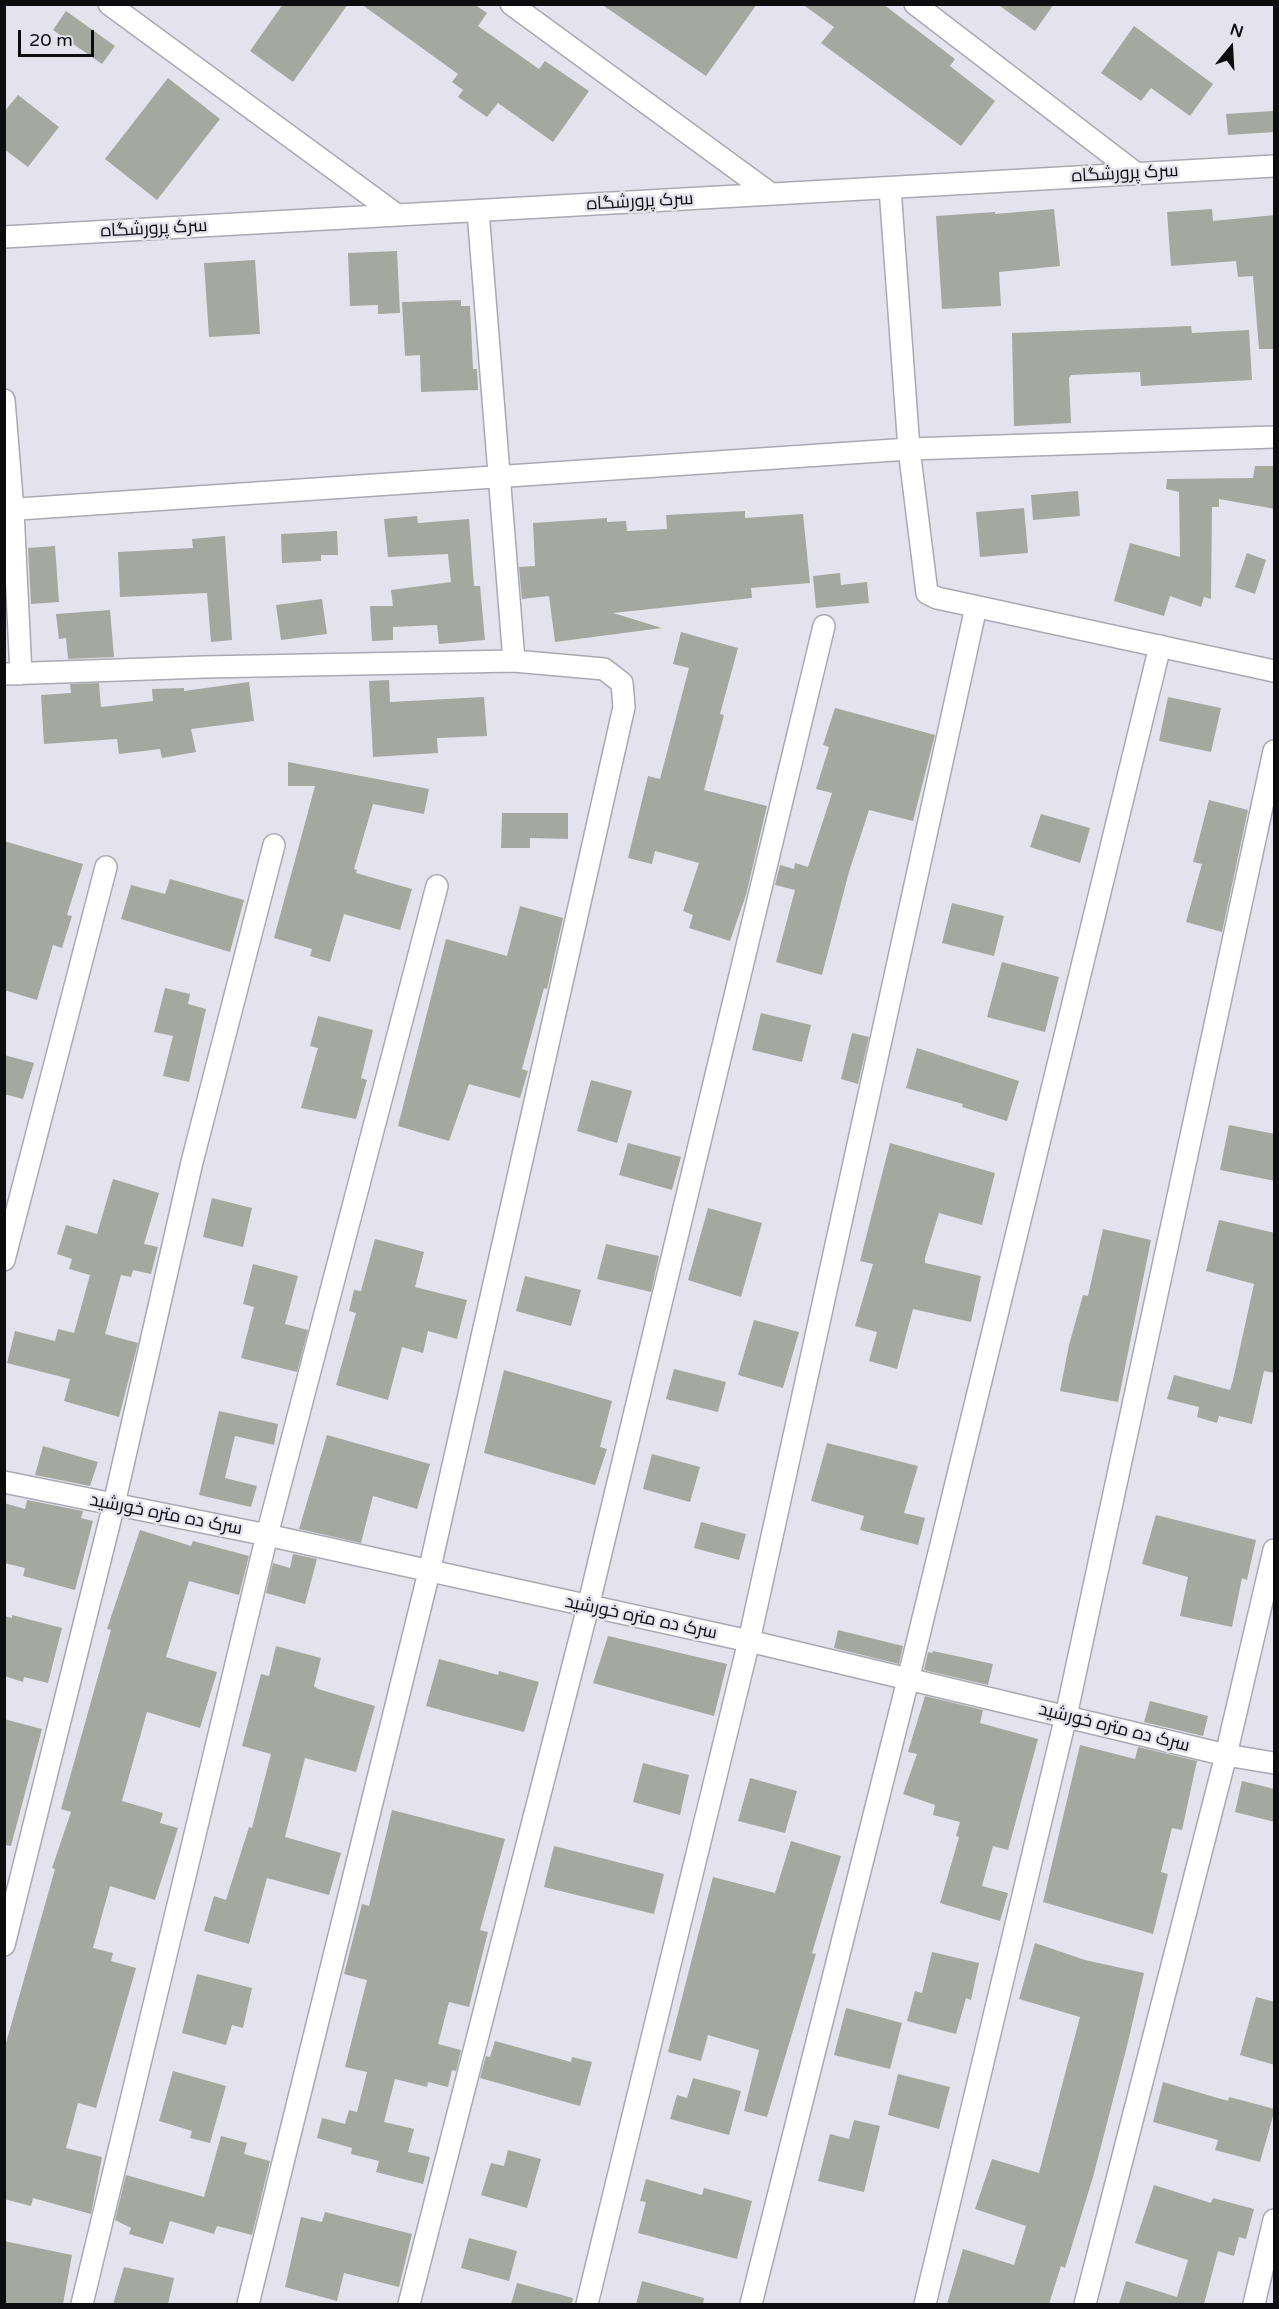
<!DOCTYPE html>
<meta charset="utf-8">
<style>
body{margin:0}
#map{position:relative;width:1279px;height:2309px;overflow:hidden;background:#e4e3ed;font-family:"Varela Round",sans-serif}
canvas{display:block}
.frame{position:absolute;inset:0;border:6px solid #0d0d10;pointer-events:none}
.north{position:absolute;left:1201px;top:18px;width:60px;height:60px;-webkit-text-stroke:4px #e4e3ed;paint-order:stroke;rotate:18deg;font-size:16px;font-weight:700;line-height:24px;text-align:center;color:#0d0d10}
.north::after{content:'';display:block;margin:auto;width:21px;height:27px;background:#0d0d10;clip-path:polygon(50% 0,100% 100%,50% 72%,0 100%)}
.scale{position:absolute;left:18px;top:30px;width:76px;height:27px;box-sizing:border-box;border:3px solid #0d0d10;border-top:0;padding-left:8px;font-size:18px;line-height:21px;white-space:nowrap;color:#0d0d10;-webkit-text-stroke:4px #e4e3ed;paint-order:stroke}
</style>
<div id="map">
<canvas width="1279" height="2309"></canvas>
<div class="frame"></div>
<div class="north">N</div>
<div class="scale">20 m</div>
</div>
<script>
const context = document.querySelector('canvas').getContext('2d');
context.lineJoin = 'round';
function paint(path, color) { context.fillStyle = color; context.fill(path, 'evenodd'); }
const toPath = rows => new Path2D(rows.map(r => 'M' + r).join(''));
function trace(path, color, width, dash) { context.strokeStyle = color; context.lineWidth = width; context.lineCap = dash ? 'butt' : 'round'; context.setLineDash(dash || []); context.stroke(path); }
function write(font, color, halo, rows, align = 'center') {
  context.font = font + ' "Varela Round",Cairo,sans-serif'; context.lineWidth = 5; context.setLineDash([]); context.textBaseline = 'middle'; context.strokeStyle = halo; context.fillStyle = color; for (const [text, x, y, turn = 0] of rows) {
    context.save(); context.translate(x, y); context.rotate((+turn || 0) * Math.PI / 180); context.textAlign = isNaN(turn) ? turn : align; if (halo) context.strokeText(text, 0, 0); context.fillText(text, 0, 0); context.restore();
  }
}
paint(toPath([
 [283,4,348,4,293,82,250,51],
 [361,4,474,4,487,13,478,26,539,69,545,61,589,91,553,142,498,103,487,117,458,97,463,90,452,82,458,74],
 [601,4,757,4,706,76],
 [802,4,883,4,955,59,950,66,995,101,961,146,821,43,834,27],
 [997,4,1054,4,1035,31],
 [66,11,115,46,102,64,53,30],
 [1134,26,1213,84,1190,116,1151,88,1141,101,1101,73],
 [168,78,220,119,157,200,105,159],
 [18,95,59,127,28,167,4,149,4,112],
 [1273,111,1275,132,1228,135,1226,114],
 [1054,209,1060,266,999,272,1001,306,942,309,936,216,995,212,995,214],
 [1212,209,1213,221,1275,215,1275,349,1259,349,1253,276,1238,277,1236,261,1171,266,1167,212],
 [397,251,400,313,378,314,378,305,350,306,348,253],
 [255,260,260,334,209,337,204,263],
 [461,300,461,306,470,306,473,369,477,369,478,390,421,392,420,355,405,356,402,302],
 [1191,326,1192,333,1249,330,1252,380,1141,386,1140,372,1071,375,1069,378,1071,423,1014,426,1012,333],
 [1255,466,1275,466,1275,509,1219,499,1219,507,1212,507,1211,599,1204,597,1201,607,1170,596,1164,616,1114,601,1130,543,1180,557,1179,492,1166,489,1167,479,1253,478],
 [1078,491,1080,516,1033,520,1031,495],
 [1024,508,1028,553,980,557,976,512],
 [745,511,745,518,803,514,810,583,751,588,752,598,613,613,662,628,555,642,549,596,522,599,519,567,535,566,533,523,607,518,607,522,626,521,627,531,667,529,666,515],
 [417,516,418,523,469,519,474,586,480,586,485,640,439,644,437,625,393,627,393,640,372,641,370,606,393,606,391,590,451,582,448,554,388,557,384,519],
 [337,531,338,555,321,555,321,561,282,563,281,534],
 [225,536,232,640,211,642,207,593,120,597,118,552,193,548,192,539],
 [55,546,59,602,31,604,28,548],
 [1247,553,1266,560,1255,594,1235,587],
 [840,573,841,585,867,582,869,603,816,608,813,576],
 [322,599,327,634,281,640,276,605],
 [110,610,114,657,68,659,66,638,59,639,56,614],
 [681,632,738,648,720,714,724,715,704,790,767,806,746,895,730,941,689,928,693,915,683,911,699,863,655,851,652,864,628,858,648,776,660,779,689,668,673,664],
 [389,680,390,702,484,697,487,736,437,738,438,753,373,757,369,681],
 [249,682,254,721,191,729,196,752,162,758,160,749,119,754,117,739,44,744,41,695,71,693,70,684,99,683,101,707,153,701,152,689,184,688,184,691],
 [1168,697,1221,708,1211,752,1159,741],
 [835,708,935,735,913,821,869,810,849,872,822,975,776,962,795,890,775,885,780,865,794,869,795,863,808,867,832,793,816,789,829,747,823,745],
 [288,762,429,789,424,814,373,804,354,869,357,870,356,873,412,889,400,930,344,914,330,962,310,956,312,949,274,938,315,786,288,786],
 [1209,800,1248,810,1222,932,1186,922,1202,864,1193,862],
 [502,813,568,813,568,839,530,838,530,848,501,848],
 [1041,814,1090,828,1080,863,1030,847],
 [4,841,83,864,67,915,72,916,62,948,53,945,37,1000,4,990],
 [170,879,244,900,230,952,121,919,131,885,165,894],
 [952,903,1004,916,994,956,942,943],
 [520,906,563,918,547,989,544,988,522,1069,528,1071,520,1098,469,1084,449,1141,398,1126,446,939,507,956],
 [1002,962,1059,977,1045,1032,987,1017],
 [165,988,190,994,188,1004,206,1009,189,1082,163,1076,173,1036,154,1032],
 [761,1013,811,1025,802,1062,752,1050],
 [318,1016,373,1030,361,1078,367,1080,356,1119,301,1108,318,1048,310,1046],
 [852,1033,869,1037,858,1084,841,1079],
 [917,1048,1019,1081,1007,1121,962,1107,963,1104,906,1088],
 [4,1055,34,1063,23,1099,4,1094],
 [591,1080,632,1091,617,1143,577,1131],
 [1229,1125,1275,1134,1275,1181,1220,1170],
 [628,1143,681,1157,672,1190,619,1175],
 [890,1143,995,1173,982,1225,939,1213,925,1258,925,1263,981,1276,971,1322,913,1309,897,1369,869,1361,877,1332,855,1326,873,1264,860,1261],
 [113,1179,159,1193,144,1244,158,1247,151,1274,133,1270,131,1277,121,1275,105,1334,138,1343,119,1417,64,1401,70,1379,7,1363,15,1331,55,1341,58,1329,74,1333,90,1275,69,1269,72,1259,57,1254,66,1225,97,1234],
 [212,1198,252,1208,243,1247,203,1237],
 [708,1208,762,1223,741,1297,688,1280],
 [1219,1220,1275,1233,1275,1373,1264,1371,1252,1424,1219,1416,1217,1423,1197,1417,1199,1407,1167,1399,1174,1375,1230,1390,1233,1380,1254,1284,1206,1271],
 [1103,1229,1151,1240,1118,1402,1060,1391,1069,1345,1083,1295,1088,1296],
 [375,1239,424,1252,415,1287,467,1300,457,1339,428,1331,423,1353,402,1347,388,1400,336,1385,356,1313,349,1311,354,1290,361,1291],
 [606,1244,659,1256,651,1292,597,1279],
 [253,1264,298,1276,285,1324,308,1330,297,1372,241,1358,254,1307,243,1304],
 [525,1276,581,1290,571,1326,516,1311],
 [754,1320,799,1332,783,1388,738,1375],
 [674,1369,726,1382,718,1412,666,1399],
 [504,1370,612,1401,600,1447,607,1449,595,1485,484,1453],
 [219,1411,278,1424,274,1445,235,1436,225,1478,257,1486,251,1507,199,1495],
 [327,1435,430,1464,417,1509,373,1496,361,1543,299,1529],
 [827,1443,918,1466,904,1513,925,1518,918,1545,860,1530,864,1516,811,1501],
 [43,1446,98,1462,90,1486,35,1475],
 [652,1454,700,1467,690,1502,643,1489],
 [27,1500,83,1511,81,1518,93,1521,75,1590,23,1576,25,1568,4,1563,4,1503,25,1509],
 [1156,1515,1256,1540,1247,1580,1242,1578,1232,1627,1180,1616,1188,1577,1142,1564],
 [701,1522,746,1534,739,1560,694,1548],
 [140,1530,191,1546,193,1541,249,1556,239,1595,189,1581,166,1657,217,1672,200,1728,147,1712,122,1801,163,1813,160,1823,178,1828,155,1900,110,1886,93,1948,113,1953,111,1961,136,1968,96,2108,78,2103,66,2148,102,2157,91,2214,33,2198,31,2206,4,2199,4,2050,55,1869,52,1868,71,1812,61,1809,111,1630,107,1629],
 [293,1554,317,1559,305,1604,266,1593,273,1563,290,1568],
 [12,1615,62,1628,48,1683,24,1677,23,1682,4,1676,4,1616,12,1618],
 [838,1630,903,1646,899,1664,834,1648],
 [608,1636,727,1664,714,1716,593,1683],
 [276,1646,321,1658,314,1686,318,1689,375,1706,356,1772,305,1758,285,1837,341,1853,329,1895,267,1878,249,1944,204,1931,214,1896,226,1900,249,1827,252,1828,271,1754,242,1746,261,1674,269,1676],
 [933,1651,993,1664,988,1685,924,1670,928,1652,932,1653],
 [439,1659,498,1675,499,1671,539,1682,524,1732,426,1706],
 [925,1696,983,1710,980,1723,1038,1739,1008,1850,993,1846,982,1886,1008,1893,1000,1921,940,1903,959,1837,956,1836,960,1822,933,1815,935,1805,903,1794,917,1754,908,1752],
 [1150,1701,1208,1716,1203,1736,1144,1722],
 [4,1719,42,1729,11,1846,4,1845],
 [1080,1745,1135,1759,1138,1747,1197,1761,1182,1830,1172,1828,1161,1872,1168,1874,1153,1934,1043,1902],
 [643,1763,689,1775,680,1815,633,1802],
 [750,1778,797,1791,785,1833,738,1821],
 [1242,1781,1275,1789,1275,1822,1235,1812],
 [392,1810,505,1839,480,1930,488,1932,469,2007,449,2002,438,2044,461,2050,456,2071,452,2070,448,2087,428,2082,427,2087,395,2079,384,2122,414,2129,408,2152,430,2157,423,2184,376,2172,379,2161,351,2154,352,2148,317,2138,322,2118,345,2124,349,2110,357,2112,367,2072,345,2067,367,1980,344,1974,362,1904,369,1906],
 [791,1841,841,1856,812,1953,816,1954,767,2117,744,2111,759,2050,708,2035,701,2061,668,2052,713,1877,775,1893],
 [554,1846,664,1874,654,1914,544,1887],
 [1035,1943,1085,1960,1144,1973,1127,2046,1093,2177,1065,2268,1061,2266,1049,2304,947,2304,963,2249,1014,2265,1026,2226,975,2209,992,2159,1039,2173,1080,2017,1019,1999],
 [932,1952,979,1963,971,2000,966,1998,956,2034,907,2021,915,1991,922,1993],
 [197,1974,252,1988,243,2028,232,2025,226,2045,182,2033],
 [1256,1997,1275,2002,1275,2065,1240,2055],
 [846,2008,902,2023,890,2069,834,2055],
 [495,2041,571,2062,572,2057,592,2062,580,2106,480,2078,486,2056,490,2057],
 [173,2071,226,2086,210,2143,190,2138,192,2131,159,2121],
 [898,2074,950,2087,939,2129,888,2115],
 [693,2078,741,2091,729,2135,670,2119,677,2095,687,2098],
 [1163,2082,1228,2101,1229,2097,1275,2109,1260,2162,1215,2150,1218,2140,1153,2122],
 [854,2120,880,2126,864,2192,818,2181,830,2134,849,2139],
 [221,2136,247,2143,244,2154,270,2161,252,2235,217,2226,214,2234,170,2221,163,2244,129,2234,131,2228,115,2220,126,2175,204,2197],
 [508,2150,541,2159,527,2208,481,2195,491,2163,504,2166],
 [646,2179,702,2195,704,2188,752,2201,737,2259,638,2233,646,2202,640,2201],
 [1154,2185,1211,2203,1213,2198,1254,2209,1246,2239,1239,2237,1234,2256,1218,2251,1204,2304,1119,2304,1126,2281,1177,2297,1188,2260,1135,2243],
 [325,2212,412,2234,399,2287,344,2273,337,2301,285,2287,301,2217,322,2222],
 [469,2238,517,2251,509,2281,461,2268],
 [4,2241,72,2255,63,2304,4,2304],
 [124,2267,174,2278,168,2304,113,2304],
 [642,2281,704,2298,703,2304,636,2304],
 [517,2283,573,2298,572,2304,511,2304]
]), '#a4a89f');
const minor = toPath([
 [109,4,397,215],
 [511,4,771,194],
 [915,4,1137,174],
 [890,188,909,449,927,593,937,598,1274,671],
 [478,211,514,661],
 [4,237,1274,166],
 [4,400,13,510,21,674],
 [4,510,909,449,1274,437],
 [4,674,204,667,514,661,604,669,622,683,624,707,429,1572,248,2304],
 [4,1260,106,867],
 [4,1482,267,1535,749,1641,1226,1755,1274,1763],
 [4,1945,114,1504,192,1162,274,845],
 [82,2304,267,1535,437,886],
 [409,2304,588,1607,824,626],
 [587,2304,749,1641,976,607],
 [751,2304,908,1680,1160,646],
 [925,2304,1066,1716,1274,751],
 [1085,2304,1226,1755,1274,1550],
 [1254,2304,1274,2220]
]);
trace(minor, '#aaa8b2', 24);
trace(minor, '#fff', 21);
write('18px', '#0d0d10', '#e4e3ed', [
 ["سرک پرورشگاه",1125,174,-3],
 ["سرک پرورشگاه",640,202,-3],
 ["سرک پرورشگاه",154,229,-3],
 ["سرک ده متره خورشید",166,1515,11],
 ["سرک ده متره خورشید",641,1618,12],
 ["سرک ده متره خورشید",1114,1728,14]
]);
</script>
